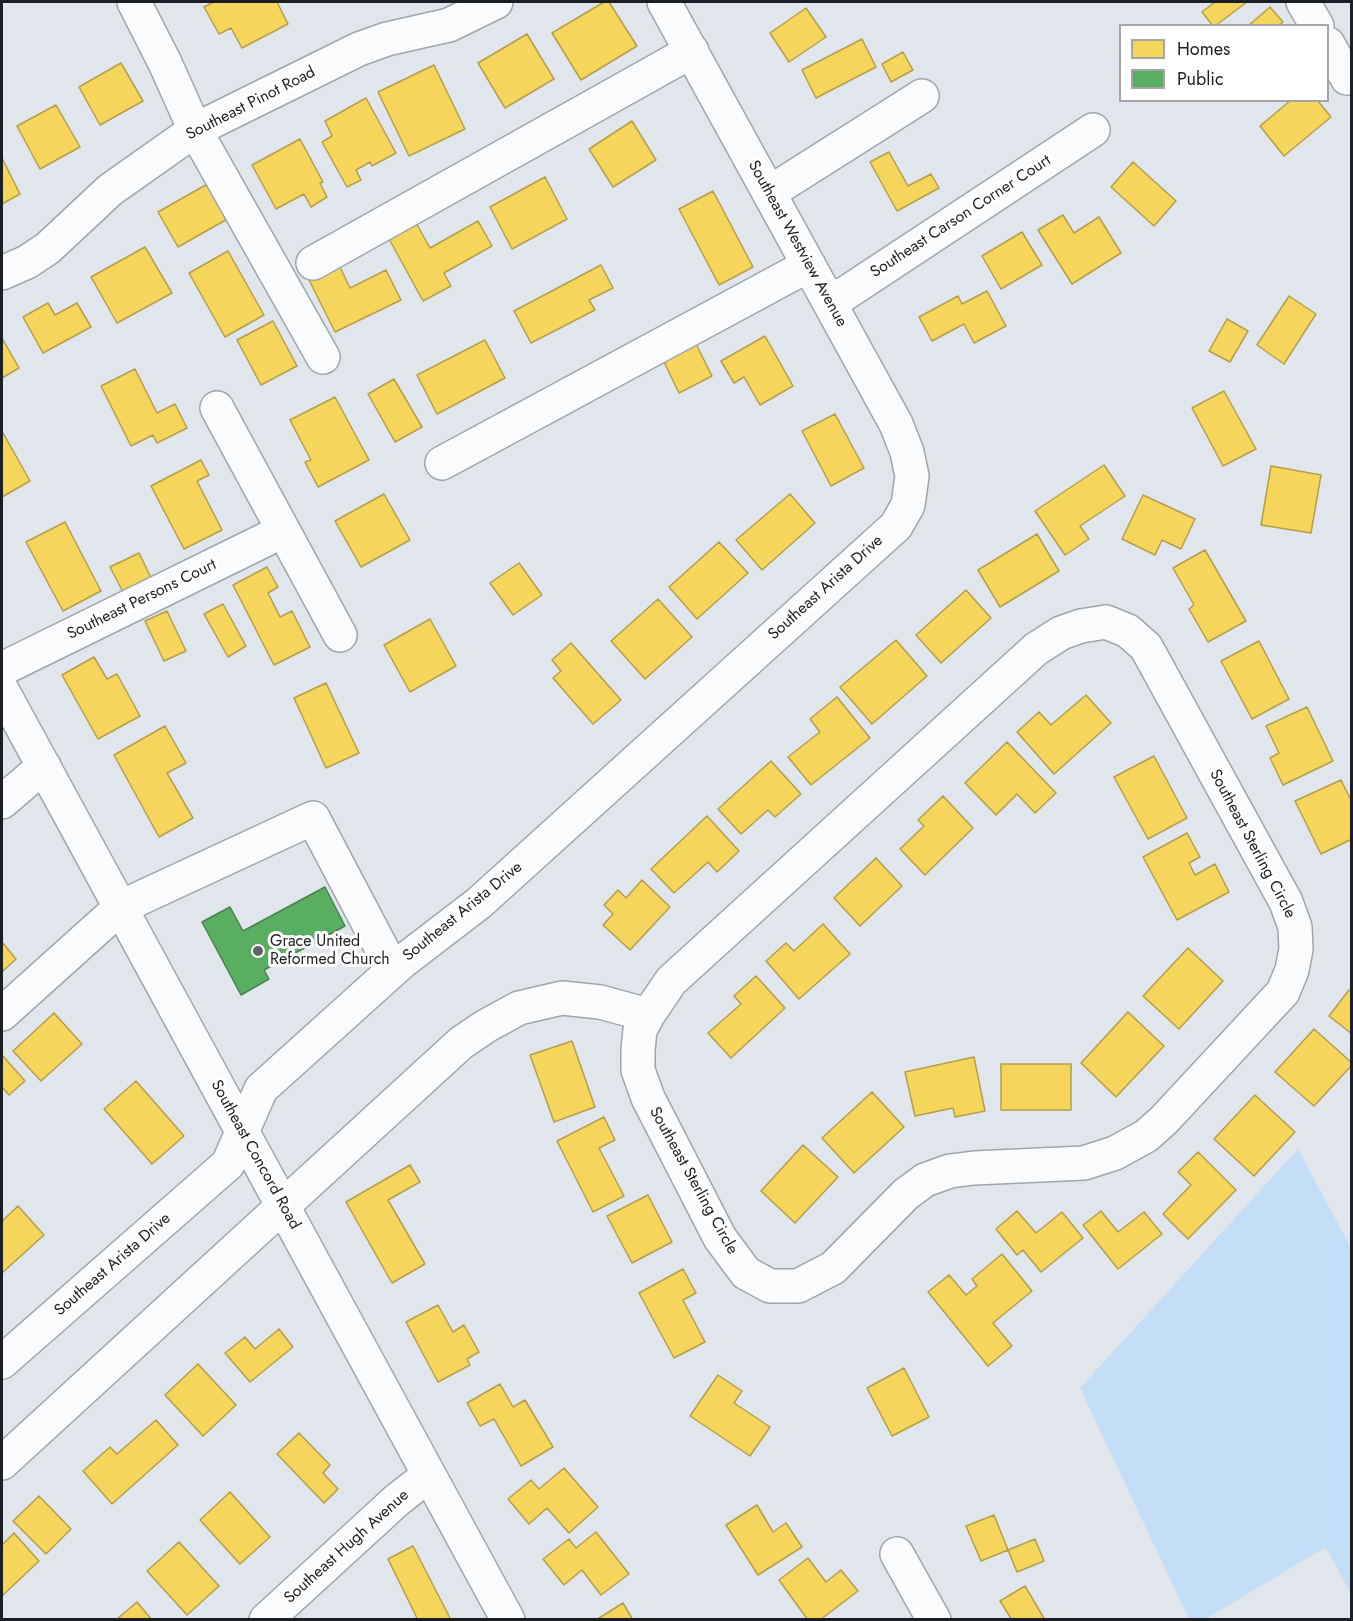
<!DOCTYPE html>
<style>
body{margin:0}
#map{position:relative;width:1353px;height:1621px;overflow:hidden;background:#e0e6ec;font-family:Jost,sans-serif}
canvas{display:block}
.frame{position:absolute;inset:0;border:3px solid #1b1f23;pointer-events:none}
.legend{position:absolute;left:1119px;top:24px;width:210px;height:78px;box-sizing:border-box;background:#fff;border:2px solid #a4a5a7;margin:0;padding:8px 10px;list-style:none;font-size:18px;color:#1b1f23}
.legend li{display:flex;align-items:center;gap:12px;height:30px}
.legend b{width:30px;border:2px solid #a4a5a7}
</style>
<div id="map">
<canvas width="1353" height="1621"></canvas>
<div class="frame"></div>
<ul class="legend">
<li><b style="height:16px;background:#f6d55c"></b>Homes</li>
<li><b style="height:16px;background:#5aae61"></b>Public</li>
</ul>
</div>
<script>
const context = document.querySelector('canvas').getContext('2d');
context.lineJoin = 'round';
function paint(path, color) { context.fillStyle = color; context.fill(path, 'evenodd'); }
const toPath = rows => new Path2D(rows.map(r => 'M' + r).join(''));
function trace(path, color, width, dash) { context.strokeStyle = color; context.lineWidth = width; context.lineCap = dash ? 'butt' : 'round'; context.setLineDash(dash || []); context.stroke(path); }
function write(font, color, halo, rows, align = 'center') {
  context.font = font + ' Jost,sans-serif'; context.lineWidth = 6; context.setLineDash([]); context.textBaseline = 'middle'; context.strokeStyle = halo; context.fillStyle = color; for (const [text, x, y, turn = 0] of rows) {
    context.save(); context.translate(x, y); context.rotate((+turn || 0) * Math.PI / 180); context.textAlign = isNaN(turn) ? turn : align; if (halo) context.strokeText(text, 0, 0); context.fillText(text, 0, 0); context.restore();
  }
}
paint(toPath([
 [1298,1149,1351,1248,1351,1594,1326,1547,1206,1619,1189,1619,1080,1388]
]), '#c3def6');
const homes = toPath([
 [214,2,277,2,288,24,242,48,231,28,219,34,204,7,214,2],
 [604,2,609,2,637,46,581,80,552,33,604,2],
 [1215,2,1247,2,1215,26,1213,26,1202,12,1215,2],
 [1270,7,1283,22,1278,26,1248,26,1270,7],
 [806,8,826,37,789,62,770,33,806,8],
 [527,34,554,79,505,108,478,63,527,34],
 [862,39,876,67,816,98,802,70,862,39],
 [903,52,913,70,891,82,882,64,903,52],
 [121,63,143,101,100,125,79,87,121,63],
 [434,65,465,129,409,156,378,92,434,65],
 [366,98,396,153,372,166,370,162,356,170,361,180,347,187,322,142,332,136,325,121,366,98],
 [1291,100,1317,100,1331,117,1284,156,1260,126,1291,100],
 [56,105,80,147,40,169,17,126,56,105],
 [632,121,656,160,613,187,589,149,632,121],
 [300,139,323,182,320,183,327,197,311,207,304,194,276,209,252,165,300,139],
 [889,152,908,186,931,174,939,188,897,211,870,162,889,152],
 [2,158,20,194,2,204,2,158],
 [1133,162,1176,201,1154,226,1111,187,1133,162],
 [545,177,567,219,512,249,490,207,545,177],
 [211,182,231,217,178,247,158,212,211,182],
 [713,191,753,267,719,285,679,209,713,191],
 [1063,215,1074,233,1099,217,1121,253,1072,284,1038,230,1063,215],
 [415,221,430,248,478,221,492,246,444,273,451,286,423,301,388,237,415,221],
 [1022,232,1042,265,1001,289,982,256,1022,232],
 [145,247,172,293,117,323,91,277,145,247],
 [228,251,264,315,225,337,189,273,228,251],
 [339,265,350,288,386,270,401,300,335,332,309,280,339,265],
 [601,265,613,288,589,300,595,310,531,343,514,311,601,265],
 [987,291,1006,326,974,343,964,324,932,341,919,317,958,296,962,304,987,291],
 [1289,296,1316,314,1284,364,1257,345,1289,296],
 [48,303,55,315,77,303,91,327,43,353,23,317,48,303],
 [1227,319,1248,331,1230,362,1209,351,1227,319],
 [273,321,297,366,261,385,237,340,273,321],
 [765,336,793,386,760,405,744,377,734,383,721,361,765,336],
 [2,338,19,368,2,378,2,338],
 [485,340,505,378,437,414,417,375,485,340],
 [696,344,712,376,679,393,663,360,696,344],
 [135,369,157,413,175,404,187,428,157,443,153,435,131,446,101,386,135,369],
 [394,379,422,427,395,442,368,394,394,379],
 [1224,391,1256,449,1223,466,1192,408,1224,391],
 [335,397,369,460,318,487,305,462,311,460,290,420,335,397],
 [835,414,864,468,831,486,802,431,835,414],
 [2,431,30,481,2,497,2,431],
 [201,460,209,475,197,481,222,530,184,549,151,486,201,460],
 [1104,465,1125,496,1080,526,1089,539,1065,555,1035,511,1104,465],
 [1271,466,1321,475,1311,533,1261,525,1271,466],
 [384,494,410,540,361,567,335,521,384,494],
 [790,494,815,523,762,570,736,540,790,494],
 [1143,495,1195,519,1181,549,1162,540,1155,555,1122,539,1143,495],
 [65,522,101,591,63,611,26,542,65,522],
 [1037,534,1059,571,1000,607,978,570,1037,534],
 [719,542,748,573,697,619,669,587,719,542],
 [1205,550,1246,621,1208,642,1189,609,1194,605,1173,568,1205,550],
 [139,553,153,582,125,596,110,567,139,553],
 [519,563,542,595,513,615,490,583,519,563],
 [267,567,278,587,268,593,280,617,292,611,310,647,274,665,233,585,267,567],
 [966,590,991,618,941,663,916,635,966,590],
 [658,599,692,637,645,679,611,641,658,599],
 [223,604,246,646,228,657,204,614,223,604],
 [167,611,186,651,164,661,145,621,167,611],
 [430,619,456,666,410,692,384,645,430,619],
 [896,640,927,676,872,724,840,687,896,640],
 [1259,641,1289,699,1252,719,1221,661,1259,641],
 [571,643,621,700,593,724,553,678,561,671,552,660,571,643],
 [94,657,107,679,117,674,140,716,98,739,62,675,94,657],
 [326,683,359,753,326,768,294,698,326,683],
 [1086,695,1111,723,1054,774,1017,732,1039,712,1051,725,1086,695],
 [837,697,870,738,811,785,788,757,820,732,810,719,837,697],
 [1307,707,1333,761,1283,785,1270,758,1279,753,1266,726,1307,707],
 [165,726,186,763,167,773,193,818,159,837,114,755,165,726],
 [1007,742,1056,793,1035,813,1017,794,996,815,965,783,1007,742],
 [1154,756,1187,818,1148,839,1114,777,1154,756],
 [771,761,801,794,775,817,768,810,741,834,718,809,771,761],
 [1341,780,1352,802,1352,839,1321,854,1295,801,1341,780],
 [943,796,973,828,925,875,900,849,924,826,918,820,943,796],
 [707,816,739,851,717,872,708,862,674,893,651,869,707,816],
 [1187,833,1200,857,1189,863,1195,875,1215,864,1229,892,1177,920,1143,857,1187,833],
 [876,858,902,886,860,926,834,898,876,858],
 [642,880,670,907,630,950,603,925,613,914,604,905,618,890,626,898,642,880],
 [823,924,850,954,799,999,766,961,786,943,794,951,823,924],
 [2,942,16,959,2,972,2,942],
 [1188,948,1223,981,1179,1029,1143,996,1188,948],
 [756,976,785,1008,731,1058,708,1033,741,1004,734,996,756,976],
 [1349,990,1352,992,1352,1034,1329,1016,1349,990],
 [1128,1012,1164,1046,1116,1097,1081,1063,1128,1012],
 [54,1013,82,1044,41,1081,13,1051,54,1013],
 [1314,1029,1352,1063,1352,1065,1314,1106,1275,1072,1314,1029],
 [572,1041,595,1107,554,1122,530,1055,572,1041],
 [2,1055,25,1081,9,1095,2,1087,2,1055],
 [974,1057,985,1111,955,1117,953,1108,915,1116,905,1072,974,1057],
 [1001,1064,1071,1064,1071,1110,1001,1110,1001,1064],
 [136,1081,184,1136,152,1164,104,1109,136,1081],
 [872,1092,904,1127,854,1173,822,1138,872,1092],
 [1255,1095,1295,1132,1254,1176,1214,1139,1255,1095],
 [604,1117,615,1140,599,1148,624,1196,593,1212,557,1141,604,1117],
 [803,1145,838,1177,795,1223,761,1191,803,1145],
 [1198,1152,1236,1190,1188,1239,1163,1214,1191,1185,1178,1172,1198,1152],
 [410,1165,420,1182,388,1200,425,1264,392,1283,346,1202,410,1165],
 [648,1195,672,1242,632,1263,607,1216,648,1195],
 [18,1206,44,1235,2,1273,2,1221,18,1206],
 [1017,1211,1036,1233,1062,1212,1083,1238,1041,1272,1023,1250,1017,1255,996,1229,1017,1211],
 [1101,1211,1118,1232,1144,1212,1162,1234,1118,1269,1083,1225,1101,1211],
 [1002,1254,1032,1291,993,1323,1012,1346,988,1366,928,1292,949,1275,966,1295,977,1286,972,1279,1002,1254],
 [683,1269,696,1293,683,1300,705,1342,674,1358,639,1293,683,1269],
 [438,1305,453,1332,464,1325,479,1352,467,1359,470,1365,438,1382,406,1322,438,1305],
 [279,1329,293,1347,250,1382,225,1353,245,1337,255,1349,279,1329],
 [198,1364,236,1405,203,1436,165,1395,198,1364],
 [904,1368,929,1417,892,1436,867,1388,904,1368],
 [718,1375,742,1391,734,1403,770,1427,750,1456,690,1416,718,1375],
 [500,1384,513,1407,525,1400,553,1447,521,1466,494,1419,480,1426,467,1403,500,1384],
 [156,1420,178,1445,112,1504,83,1471,110,1447,117,1454,156,1420],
 [299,1433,330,1465,323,1473,338,1489,324,1503,277,1454,299,1433],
 [564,1468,598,1507,569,1533,547,1508,529,1524,508,1499,531,1480,539,1489,564,1468],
 [230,1492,270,1537,240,1564,200,1520,230,1492],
 [39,1496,71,1529,46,1554,13,1521,39,1496],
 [757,1505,773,1532,786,1523,802,1547,758,1575,726,1525,757,1505],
 [994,1515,1008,1550,981,1561,966,1526,994,1515],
 [596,1532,629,1574,601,1595,582,1570,564,1585,543,1559,569,1539,576,1548,596,1532],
 [14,1533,39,1561,2,1596,2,1545,14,1533],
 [1035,1539,1044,1561,1017,1572,1008,1550,1035,1539],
 [179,1542,219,1586,187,1615,147,1571,179,1542],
 [413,1546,451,1620,418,1620,388,1559,413,1546],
 [808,1558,826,1582,841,1570,858,1591,820,1620,808,1620,779,1580,808,1558],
 [1025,1586,1045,1620,1012,1620,1000,1601,1025,1586],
 [137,1602,152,1620,116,1620,137,1602],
 [623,1603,633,1620,596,1620,623,1603]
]);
paint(homes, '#f6d55c');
trace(homes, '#b49e4b', 1.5);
const public = toPath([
 [325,887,345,926,264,970,269,979,241,995,202,922,230,907,243,931,325,887]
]);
paint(public, '#5aae61');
trace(public, '#47834e', 1.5);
const minor = toPath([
 [134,2,165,63,195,130,323,357],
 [1303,2,1317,26],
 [1328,44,1347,78],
 [769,193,922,96],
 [313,263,692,51],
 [2,273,27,262,48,248,110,190,195,130,359,49,387,39,449,25,496,2],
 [828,300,846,293,1093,130],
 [217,408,340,635],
 [442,463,809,265],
 [1106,622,1128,631,1146,647,1286,902,1295,927,1296,949,1292,970,1283,992,1164,1120,1146,1136,1115,1153,1084,1163,974,1168,950,1171,925,1180,906,1194,833,1268,798,1286,770,1286,746,1273,720,1238,648,1098,638,1070,638,1050,640,1030,648,1015,671,981,1036,649,1061,633,1081,626,1106,622],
 [2,669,283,531],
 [2,690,508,1620],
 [2,802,44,766],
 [2,1014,121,907,313,818,393,970],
 [2,1362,228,1164,261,1089,402,962,479,903,896,526,908,505,912,476,907,452,896,424,664,2],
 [2,1463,461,1043,486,1026,519,1008,562,998,600,1002,648,1015],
 [897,1554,934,1620],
 [266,1620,397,1500,429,1475]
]);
trace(minor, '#a0a5a9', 36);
trace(minor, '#fafbfc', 33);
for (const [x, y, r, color] of [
 [258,951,6,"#606569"]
]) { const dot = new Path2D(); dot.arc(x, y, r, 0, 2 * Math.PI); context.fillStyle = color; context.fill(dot); trace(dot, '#fff', 2); }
write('16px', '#1b1f23', '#fff', [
 ["Southeast Pinot Road",251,104,-27],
 ["Southeast Carson Corner Court",961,217,-33],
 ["Southeast Westview Avenue",797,244,61],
 ["Southeast Arista Drive",826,588,-42],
 ["Southeast Persons Court",142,600,-26],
 ["Southeast Sterling Circle",1252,844,62],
 ["Southeast Arista Drive",463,912,-39],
 ["Southeast Concord Road",255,1155,61],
 ["Southeast Sterling Circle",693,1181,61],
 ["Southeast Arista Drive",113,1265,-41],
 ["Southeast Hugh Avenue",347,1547,-42]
]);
write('16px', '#1b1f23', '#fff', [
 ["Grace United",270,942],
 ["Reformed Church",270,960]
], 'left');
</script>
